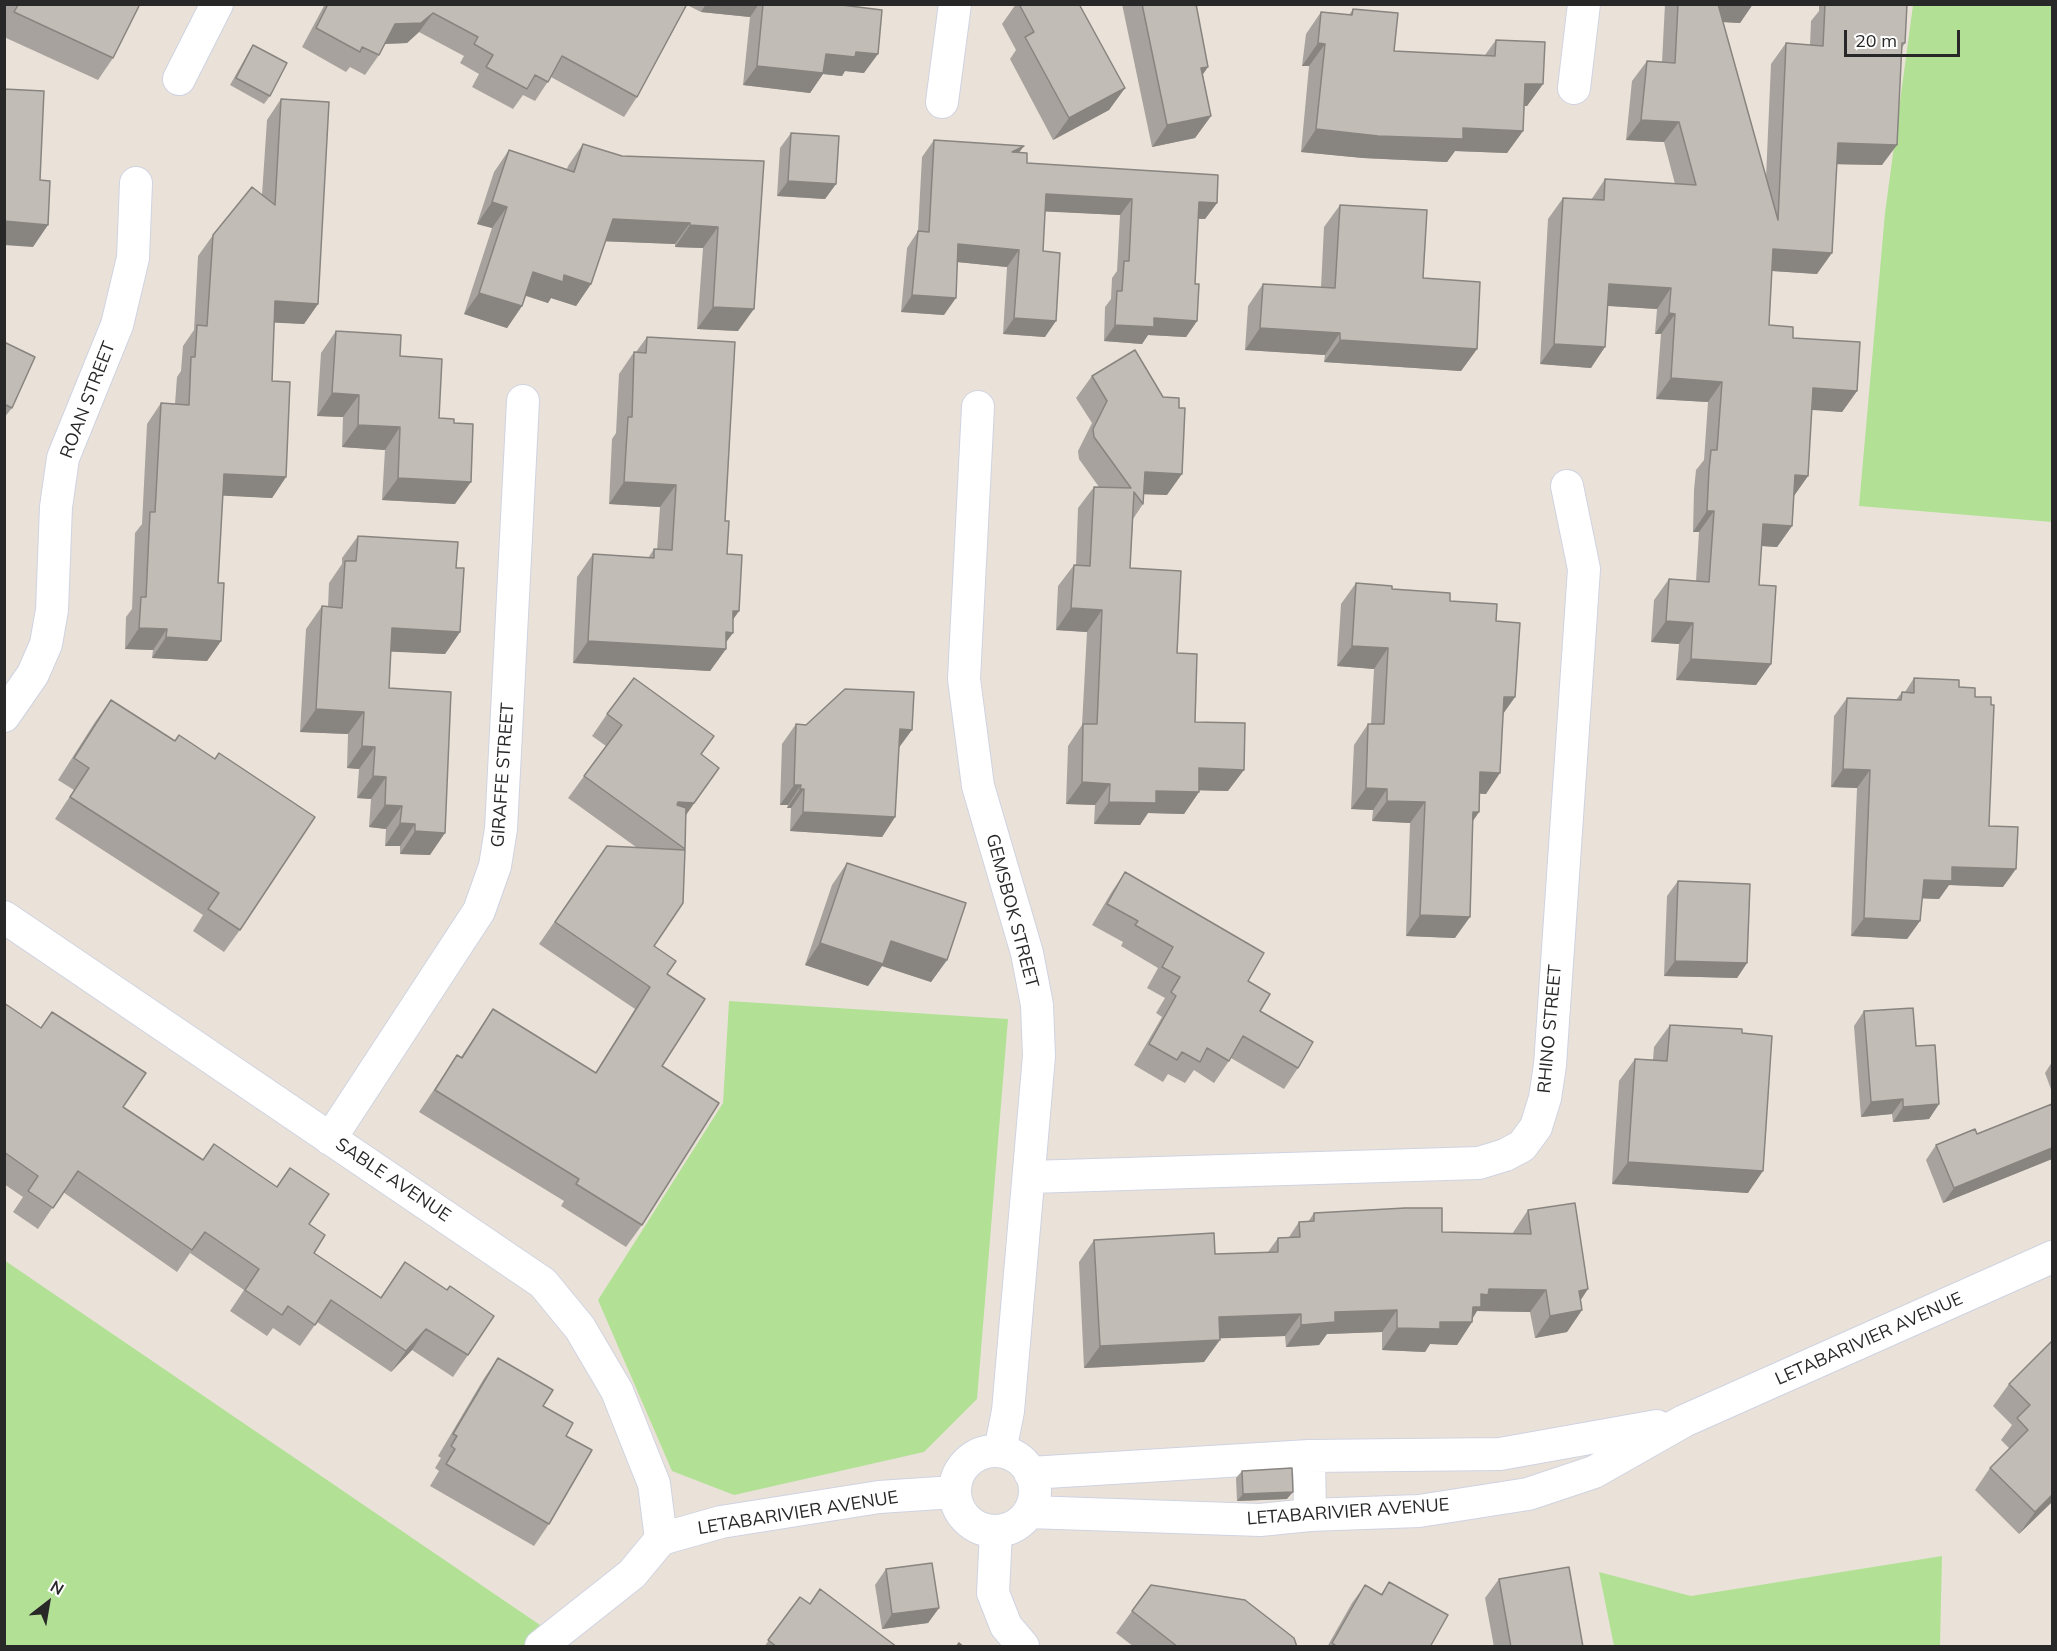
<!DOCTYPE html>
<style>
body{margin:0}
#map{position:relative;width:2057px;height:1651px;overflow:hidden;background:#eae2d9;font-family:Mulish,sans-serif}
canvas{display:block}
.frame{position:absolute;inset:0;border:6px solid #282828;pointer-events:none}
.north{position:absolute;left:18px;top:1573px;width:60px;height:60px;-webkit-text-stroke:4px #fff;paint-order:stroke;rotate:31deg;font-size:16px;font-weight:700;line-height:24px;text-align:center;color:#282828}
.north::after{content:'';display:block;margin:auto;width:21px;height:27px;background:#282828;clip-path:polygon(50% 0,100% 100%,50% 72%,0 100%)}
.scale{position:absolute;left:1844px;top:30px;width:116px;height:27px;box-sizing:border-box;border:3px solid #282828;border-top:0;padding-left:8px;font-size:18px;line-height:21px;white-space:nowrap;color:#282828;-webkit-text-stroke:4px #fff;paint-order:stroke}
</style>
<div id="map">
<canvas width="2057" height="1651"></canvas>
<div class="frame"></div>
<div class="north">N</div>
<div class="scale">20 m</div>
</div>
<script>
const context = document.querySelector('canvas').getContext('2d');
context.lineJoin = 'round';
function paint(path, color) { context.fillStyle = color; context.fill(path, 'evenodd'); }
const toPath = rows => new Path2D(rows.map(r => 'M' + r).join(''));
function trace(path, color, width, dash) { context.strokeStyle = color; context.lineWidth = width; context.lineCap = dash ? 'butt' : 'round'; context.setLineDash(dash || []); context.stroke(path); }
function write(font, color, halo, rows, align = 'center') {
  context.font = font + ' Mulish,sans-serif'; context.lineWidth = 6; context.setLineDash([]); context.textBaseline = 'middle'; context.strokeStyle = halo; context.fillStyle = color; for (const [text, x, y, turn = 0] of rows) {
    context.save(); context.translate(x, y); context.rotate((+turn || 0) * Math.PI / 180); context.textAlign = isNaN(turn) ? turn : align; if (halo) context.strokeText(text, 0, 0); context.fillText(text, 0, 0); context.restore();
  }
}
paint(toPath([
 [1913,5,2052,5,2052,522,1859,506,1885,213],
 [729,1001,1008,1019,977,1399,924,1452,734,1495,672,1471,598,1300,723,1103],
 [4,1260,540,1625,568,1646,5,1646],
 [1942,1556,1940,1646,1614,1646,1599,1572,1691,1596]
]), '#b2e196');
const street = toPath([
 [179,79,217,4],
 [1574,88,1584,4],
 [942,102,955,4],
 [978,407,964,679,978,786,1027,953,1037,1005,1039,1056,1008,1411,1000,1451],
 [4,716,33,674,46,644,52,610,56,507,63,458,117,325,133,258,136,183],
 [4,917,543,1283,580,1328,617,1391,654,1484,661,1539],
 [330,1139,479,911,495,866,501,829,523,401],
 [1030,1177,1479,1163,1505,1155,1522,1146,1536,1127,1545,1098,1550,1065,1584,569,1567,486],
 '955 1491a40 40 0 1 1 80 0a40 40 0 1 1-80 0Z',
 [1309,1456,1310,1515],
 [1030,1473,1309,1456,1500,1454,1657,1426],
 [1029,1512,1260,1520,1310,1515,1419,1511,1528,1494,1594,1472,1684,1421,2052,1257],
 [996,1531,993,1593,1006,1626,1023,1646],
 [541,1646,632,1574,661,1539,721,1522,879,1497,954,1492]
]);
trace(street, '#cfd3e1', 34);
trace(street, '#fff', 32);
paint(toPath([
 [4,4,140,4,113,58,98,80,4,37],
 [325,4,834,4,864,73,845,71,842,76,823,74,810,93,743,85,750,17,701,12,687,5,637,97,624,117,551,77,535,101,523,95,513,109,472,87,479,74,460,63,464,56,419,32,407,43,385,44,379,55,365,75,350,67,346,72,302,47],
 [1016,4,1079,4,1125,88,1109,110,1053,140,1010,59,1016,50,1002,24],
 [1122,4,1196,4,1203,75,1211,116,1195,138,1152,147],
 [1665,4,1753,4,1740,23,1723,22,1766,178,1771,64,1786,43,1810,45,1811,21,1819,11,1819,4,1907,4,1905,43,1902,48,1882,165,1837,164,1817,274,1772,271,1769,325,1793,338,1857,391,1842,412,1812,409,1808,476,1794,496,1792,526,1777,547,1761,546,1759,585,1771,664,1756,685,1676,680,1679,644,1651,642,1654,600,1669,579,1696,581,1699,532,1693,532,1694,490,1696,470,1704,460,1708,402,1656,399,1661,334,1655,334,1657,309,1608,306,1591,368,1540,364,1548,219,1563,198,1591,200,1605,179,1675,184,1664,142,1626,140,1632,81,1647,61,1662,62],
 [1353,9,1394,51,1485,55,1496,40,1543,84,1527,106,1524,106,1523,131,1507,153,1455,151,1447,162,1363,158,1301,152,1309,66,1302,66,1306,34,1321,12,1349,15],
 [253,45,270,96,264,104,230,85,248,53],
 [281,99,318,304,304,324,274,322,272,381,286,477,272,498,222,495,218,583,221,641,207,661,152,658,153,650,125,649,126,617,132,609,135,533,142,524,147,424,161,403,175,404,177,377,181,371,183,346,194,330,198,256,213,235,262,195,267,120],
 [791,133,836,184,825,199,777,196,780,148],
 [934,140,1019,152,1027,163,1217,203,1205,219,1198,219,1195,284,1197,321,1186,337,1148,335,1142,344,1104,341,1105,307,1111,299,1112,278,1117,271,1120,215,1045,211,1043,251,1045,337,1003,334,1007,267,957,262,944,315,901,312,907,248,918,231,922,157],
 [583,144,622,156,764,161,738,331,697,329,703,248,675,247,675,244,605,241,591,284,576,306,551,298,548,303,526,296,522,306,507,328,464,314,492,228,477,224,494,172,509,150,567,169,568,166],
 [1340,205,1423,278,1477,349,1461,371,1324,362,1325,355,1245,350,1248,306,1263,284,1321,287,1324,227],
 [336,331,400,356,439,418,455,504,382,500,385,450,342,447,343,417,317,416,321,353],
 [647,337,725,521,727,554,739,611,733,619,726,642,726,649,710,671,573,663,577,577,593,554,648,558,654,549,657,550,660,507,609,504,612,439,616,433,619,374,634,352,636,352],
 [4,342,12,408,4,418],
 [1092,376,1167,495,1144,494,1143,504,1133,519,1130,568,1177,653,1195,722,1228,791,1199,790,1199,792,1184,814,1148,813,1140,825,1094,824,1095,805,1066,804,1068,746,1082,725,1087,632,1056,630,1058,586,1074,565,1076,565,1078,508,1094,487,1099,487,1079,459,1078,451,1092,423,1076,398],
 [358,536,456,568,460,632,445,654,390,651,389,688,430,855,400,854,400,846,385,846,386,829,369,827,371,799,357,798,359,769,347,768,348,734,300,732,306,629,322,606,328,607,329,583,342,564,342,558],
 [1356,583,1392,589,1450,601,1496,621,1515,697,1503,714,1486,794,1480,793,1479,812,1473,821,1455,938,1406,936,1410,823,1372,821,1373,810,1351,809,1354,745,1368,724,1371,724,1374,669,1337,666,1341,604],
 [1914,678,1959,687,1975,697,1989,826,2003,887,1949,885,1939,899,1922,898,1920,921,1907,939,1851,936,1857,788,1831,787,1834,716,1847,698,1896,700,1902,692,1905,692],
 [111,700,175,741,179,735,240,930,224,952,193,931,203,915,55,819,74,790,58,780,95,722],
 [607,714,701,754,686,815,685,849,654,946,667,974,662,1066,642,1225,626,1247,561,1206,564,1201,419,1112,457,1055,461,1057,493,1009,595,1073,635,1009,539,944,607,846,636,847,568,798,606,746,592,736],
 [796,724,899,749,895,817,882,837,790,831,791,808,787,808,788,805,780,805,782,744],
 [847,863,947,960,931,982,882,966,868,986,805,965,832,885],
 [1125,872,1248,981,1260,1011,1298,1068,1284,1089,1231,1058,1214,1083,1194,1070,1185,1083,1168,1074,1163,1082,1134,1065,1162,1017,1156,1013,1165,998,1147,988,1158,968,1121,946,1123,942,1092,925,1111,893],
 [1678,881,1747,963,1737,978,1664,976,1667,896],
 [4,1003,123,1107,203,1160,309,1224,314,1253,381,1297,405,1262,468,1355,453,1377,412,1350,391,1372,317,1322,300,1346,273,1328,267,1336,230,1311,244,1290,190,1253,177,1272,63,1192,38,1229,13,1212,23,1197,4,1184],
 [1864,1011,1916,1046,1939,1104,1929,1119,1893,1122,1892,1114,1861,1117,1854,1026],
 [1670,1025,1742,1033,1748,1193,1612,1184,1619,1081,1635,1059,1653,1060,1654,1047],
 [2052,1062,2052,1092,2045,1073],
 [2052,1104,2052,1159,1943,1203,1926,1160,1936,1145,1977,1134],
 [1528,1210,1581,1300,1582,1310,1567,1332,1535,1338,1530,1312,1477,1311,1473,1318,1472,1322,1457,1345,1430,1344,1425,1352,1382,1350,1382,1332,1327,1334,1319,1345,1286,1347,1285,1336,1220,1338,1204,1362,1084,1368,1079,1262,1094,1240,1215,1254,1268,1252,1278,1238,1289,1237,1299,1222,1308,1222,1314,1213,1442,1232,1512,1234],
 [2052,1341,2052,1502,2019,1534,1975,1490,1990,1468,2010,1449,2001,1440,2012,1425,1993,1406,2009,1384],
 [498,1358,543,1406,566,1436,549,1524,534,1546,430,1486,439,1471,435,1468,441,1458,438,1456,483,1380],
 [1242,1471,1287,1499,1237,1501,1236,1478],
 [886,1569,939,1608,928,1623,882,1629,875,1585],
 [1499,1579,1583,1647,1494,1647,1485,1598],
 [1389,1582,1430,1647,1327,1647,1352,1603,1365,1585,1381,1594],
 [800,1597,810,1604,897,1647,764,1647],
 [1132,1611,1297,1647,1134,1647,1116,1633]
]), '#a7a29d');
paint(toPath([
 [706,4,759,4,750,17,701,12],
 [1714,4,1753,4,1740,23,1703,21],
 [433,13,419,32,407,43,382,44,395,24],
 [1318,43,1325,44,1309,66,1302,66],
 [856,52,878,54,864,73,845,71,842,76,823,74,810,93,743,85,757,66,826,54],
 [1208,67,1193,89,1201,68],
 [1525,84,1543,84,1527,106,1509,106],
 [1125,88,1109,110,1053,140,1069,118],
 [1211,116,1195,138,1152,147,1167,125],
 [1641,120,1679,122,1664,142,1626,140],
 [1463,128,1523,131,1507,153,1455,151,1447,162,1363,158,1301,152,1316,129],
 [1838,143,1897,145,1882,165,1823,164],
 [1024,146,1012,162,1012,152],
 [788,181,836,184,825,199,777,196],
 [1046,194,1132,199,1120,215,1034,211],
 [492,202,507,207,492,228,477,224],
 [1199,202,1217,203,1205,219,1187,218],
 [613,219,690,223,675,244,597,241],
 [4,221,48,225,33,247,4,245],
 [690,225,718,227,703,248,675,247],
 [958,244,1019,250,1007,267,947,261],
 [1773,249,1832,253,1817,274,1758,270],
 [533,272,564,275,591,284,576,306,551,298,548,303,518,293],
 [1609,284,1671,288,1657,309,1595,305],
 [479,293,522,306,507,328,464,314],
 [912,295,956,298,944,315,901,312],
 [275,301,318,304,304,324,261,322],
 [713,307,754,309,738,331,697,329],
 [1669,313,1675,314,1661,334,1655,334],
 [1014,318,1056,321,1045,337,1003,334],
 [1154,318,1197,321,1186,337,1148,335,1142,344,1104,341,1115,325],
 [1260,328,1340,333,1325,355,1245,350],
 [1340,340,1477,349,1461,371,1324,362],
 [1554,344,1605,347,1591,368,1540,364],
 [1671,378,1722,382,1708,402,1656,399],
 [1813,388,1857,391,1842,412,1798,409],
 [332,393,359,395,343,417,317,416],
 [358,425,400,427,385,450,342,447],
 [1145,472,1182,474,1167,495,1136,494],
 [224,474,286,477,272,498,209,495],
 [1795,475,1808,476,1793,497],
 [398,478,471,482,455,504,382,500],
 [624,482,676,485,660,507,609,504],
 [1707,511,1714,511,1699,532,1693,532],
 [1763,524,1792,526,1777,547,1748,545],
 [1071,608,1102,610,1087,632,1056,630],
 [733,611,739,611,723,634],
 [1666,621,1693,623,1679,644,1651,642],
 [139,628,167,629,153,650,125,649],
 [392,628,460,632,445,654,376,651],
 [726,632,733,633,721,649,726,649,710,671,573,663,588,641],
 [166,637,221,641,207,661,152,658],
 [1352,646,1388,648,1374,669,1337,666],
 [1691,659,1771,664,1756,685,1676,680],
 [1504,697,1515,697,1500,718],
 [316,709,364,712,348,734,300,732],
 [900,729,912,730,898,749],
 [362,746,375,747,359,769,347,768],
 [719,768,679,825,662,824,678,802],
 [1199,768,1244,770,1228,791,1184,790],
 [1843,769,1870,770,1857,788,1831,787],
 [1480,772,1500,773,1486,794,1466,793],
 [373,776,386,777,371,799,357,798],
 [1082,782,1110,784,1095,805,1066,804],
 [794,785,801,785,788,805,780,805],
 [1366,788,1387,789,1373,810,1351,809],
 [800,789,804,789,791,808,787,808],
 [1156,791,1199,792,1184,814,1148,813,1140,825,1094,824,1109,802],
 [1387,801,1425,802,1410,823,1372,821],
 [385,805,402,806,386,829,369,827],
 [803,812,895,817,882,837,790,831],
 [1473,812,1479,812,1464,833],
 [400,823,415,824,400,846,385,846],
 [415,831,445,833,430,855,400,854],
 [1952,867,2016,869,2003,887,1949,885,1939,899,1911,898,1924,880],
 [1420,915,1470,917,1455,938,1406,936],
 [1864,918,1920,921,1907,939,1851,936],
 [891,941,947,960,931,982,882,966,868,986,805,965,820,943],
 [1675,961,1747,963,1737,978,1664,976],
 [1903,1099,1892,1114,1861,1117,1871,1102],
 [1939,1104,1929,1119,1893,1122,1903,1107],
 [2052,1148,2052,1159,1943,1203,1954,1188],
 [1628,1162,1763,1171,1748,1193,1612,1184],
 [1489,1289,1546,1290,1530,1312,1477,1311,1470,1322,1472,1322,1457,1345,1430,1344,1425,1352,1382,1350,1397,1328,1481,1294],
 [1588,1289,1573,1312,1579,1291],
 [1397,1310,1382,1332,1327,1334,1319,1345,1286,1347,1301,1325,1335,1312],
 [1582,1310,1567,1332,1535,1338,1550,1316],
 [1301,1314,1285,1336,1203,1339,1219,1317],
 [426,1329,412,1350,391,1372,406,1351],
 [1220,1340,1204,1362,1084,1368,1100,1346],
 [1293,1492,1287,1499,1237,1501,1243,1494],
 [2052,1495,2052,1502,2019,1534,2035,1512],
 [939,1608,928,1623,882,1629,892,1614]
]), '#88847f');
const building = toPath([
 [17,4,140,4,113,58,14,12,18,5,17,4],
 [328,4,687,4,637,97,562,56,548,82,535,75,527,89,486,67,493,55,474,44,478,37,433,13,421,23,395,24,379,55,362,47,360,52,316,28,328,4],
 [763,4,834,4,882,10,878,54,856,52,855,57,826,54,823,73,757,66,763,4],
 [1019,4,1079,4,1125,88,1069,118,1025,37,1034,32,1019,4],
 [1142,4,1196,4,1208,67,1201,68,1211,116,1167,125,1142,4],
 [1678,4,1718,4,1778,220,1786,43,1823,46,1825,4,1907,4,1905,43,1902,43,1897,145,1838,143,1832,253,1773,249,1769,325,1793,327,1793,338,1860,342,1857,391,1813,388,1808,476,1795,475,1792,526,1763,524,1759,585,1776,586,1771,664,1691,659,1693,623,1666,621,1669,579,1709,582,1714,511,1707,511,1709,470,1711,450,1717,450,1722,382,1671,378,1675,314,1669,313,1671,288,1609,284,1605,347,1554,344,1563,198,1604,200,1605,179,1696,185,1679,122,1641,120,1647,61,1675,63,1678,4],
 [1353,9,1398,13,1394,51,1495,56,1496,40,1545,42,1543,84,1525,84,1523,131,1463,128,1463,139,1378,136,1316,129,1325,44,1318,43,1321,12,1352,15,1353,9],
 [253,45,287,63,270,96,236,78,253,45],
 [4,89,44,91,40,180,50,181,48,225,4,221,4,89],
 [281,99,329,102,318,304,275,301,272,381,290,382,286,477,224,474,218,583,224,583,221,641,166,637,167,629,139,628,141,597,146,597,150,512,155,512,161,403,189,405,191,357,195,357,197,325,207,326,213,235,252,187,275,205,281,99],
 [791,133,839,136,836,184,788,181,791,133],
 [934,140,1024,146,1012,152,1027,153,1027,163,1218,175,1217,203,1199,202,1195,284,1199,284,1197,321,1154,318,1154,327,1115,325,1117,291,1122,291,1124,261,1129,261,1132,199,1046,194,1043,251,1060,253,1056,321,1014,318,1019,250,958,244,956,298,912,295,918,231,929,232,934,140],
 [583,144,622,156,764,161,754,309,713,307,718,227,690,225,690,223,613,219,591,284,564,275,563,282,533,272,522,306,479,293,507,207,492,202,509,150,574,172,583,144],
 [1340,205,1427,210,1423,278,1480,282,1477,349,1340,340,1340,333,1260,328,1263,284,1335,288,1340,205],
 [336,331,401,335,400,356,442,359,439,418,454,419,454,423,473,424,471,482,398,478,400,427,358,425,359,395,332,393,336,331],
 [647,337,735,342,725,521,729,521,727,554,742,555,739,611,733,611,733,633,726,632,726,649,588,641,593,554,654,558,654,549,672,550,676,485,624,482,628,417,632,417,634,352,646,353,647,337],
 [4,342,35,357,12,408,4,404,4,342],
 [1135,350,1163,397,1179,398,1179,408,1185,408,1182,474,1145,472,1143,504,1134,492,1130,568,1181,571,1177,653,1197,654,1195,722,1245,723,1244,770,1199,768,1199,792,1156,791,1156,803,1109,802,1110,784,1082,782,1083,724,1097,724,1102,610,1071,608,1074,565,1090,566,1094,487,1131,488,1094,437,1093,429,1107,401,1092,376,1135,350],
 [358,536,458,542,456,568,464,568,460,632,392,628,389,688,451,692,445,833,415,831,415,824,400,823,402,806,385,805,386,777,373,776,375,747,362,746,364,712,316,709,322,606,342,608,345,561,356,561,358,536],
 [1356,583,1392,586,1392,589,1450,593,1450,601,1497,604,1496,621,1520,623,1515,697,1504,697,1500,773,1480,772,1479,812,1473,812,1470,917,1420,915,1425,802,1387,801,1387,789,1366,788,1368,724,1384,724,1388,648,1352,646,1356,583],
 [634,678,714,736,701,754,719,768,694,803,678,802,677,805,686,808,685,849,584,776,622,725,607,714,634,678],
 [1914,678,1959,680,1959,687,1975,688,1975,697,1991,697,1991,705,1994,705,1989,826,2018,827,2016,869,1952,867,1952,881,1924,880,1920,921,1864,918,1870,770,1843,769,1847,698,1901,700,1902,692,1914,693,1914,678],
 [845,689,914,692,912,730,900,729,895,817,803,812,804,789,800,789,801,785,794,785,796,724,806,725,845,689],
 [111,700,175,741,179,735,215,759,219,753,315,817,240,930,208,909,219,893,70,797,89,768,74,758,111,700],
 [607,846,685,850,683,903,654,946,676,961,667,974,705,999,662,1066,719,1103,642,1225,576,1184,579,1179,435,1090,457,1055,462,1058,493,1009,596,1073,650,987,555,922,607,846],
 [847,863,966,903,947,960,891,941,883,964,820,943,847,863],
 [1125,872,1264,953,1248,981,1270,994,1260,1011,1313,1042,1298,1068,1243,1036,1229,1061,1207,1048,1200,1062,1182,1052,1177,1060,1149,1044,1176,996,1171,992,1180,977,1162,967,1173,947,1135,925,1138,921,1107,904,1125,872],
 [1678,881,1750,884,1747,963,1675,961,1678,881],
 [4,1003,41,1028,52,1012,146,1073,123,1107,203,1160,214,1144,277,1187,290,1168,329,1194,309,1224,325,1235,314,1253,381,1298,405,1262,447,1290,450,1286,494,1316,468,1355,426,1329,406,1351,331,1300,315,1325,288,1306,282,1315,245,1290,259,1269,205,1232,192,1250,78,1171,53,1208,28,1191,38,1176,4,1152,4,1003],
 [1913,1008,1916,1046,1935,1045,1939,1104,1903,1107,1903,1099,1871,1102,1864,1011,1913,1008],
 [1670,1025,1742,1029,1742,1033,1772,1036,1763,1171,1628,1162,1635,1059,1667,1061,1670,1025],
 [2052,1104,2052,1148,1954,1188,1936,1145,1975,1129,1977,1134,2052,1104],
 [1575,1203,1588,1289,1579,1291,1582,1310,1550,1316,1546,1290,1489,1289,1488,1295,1481,1294,1481,1307,1473,1307,1472,1322,1440,1322,1440,1329,1397,1328,1397,1310,1335,1312,1335,1322,1301,1325,1301,1314,1219,1317,1220,1340,1100,1346,1094,1240,1214,1233,1215,1254,1278,1252,1278,1238,1300,1237,1299,1222,1314,1221,1314,1213,1405,1208,1442,1208,1442,1232,1531,1234,1528,1210,1575,1203],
 [2052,1341,2052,1495,2035,1512,1990,1468,2028,1430,2017,1418,2030,1405,2009,1384,2052,1341],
 [498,1358,553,1390,543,1406,573,1423,566,1436,592,1450,549,1524,446,1464,455,1449,451,1446,457,1436,453,1434,498,1358],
 [1292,1468,1293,1492,1243,1494,1242,1471,1292,1468],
 [932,1563,939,1608,892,1614,886,1569,932,1563],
 [1569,1567,1583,1647,1511,1647,1499,1579,1569,1567],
 [1389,1582,1448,1615,1430,1647,1338,1647,1332,1643,1365,1585,1382,1595,1389,1582],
 [1151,1585,1245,1600,1294,1638,1297,1647,1178,1647,1132,1611,1151,1585],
 [820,1589,897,1647,777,1647,768,1640,800,1597,810,1604,820,1589],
 [959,1643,964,1647,956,1647,959,1643]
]);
paint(building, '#c2bcb6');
trace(building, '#88847f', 1.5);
write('18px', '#282828', '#fff', [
 ["ROAN STREET",88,400,-69],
 ["GIRAFFE STREET",503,775,-86],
 ["GEMSBOK STREET",1012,911,75],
 ["RHINO STREET",1550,1029,-85],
 ["SABLE AVENUE",393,1180,34],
 ["LETABARIVIER AVENUE",1869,1339,-24],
 ["LETABARIVIER AVENUE",1348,1512,-4],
 ["LETABARIVIER AVENUE",798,1513,-9]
]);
</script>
